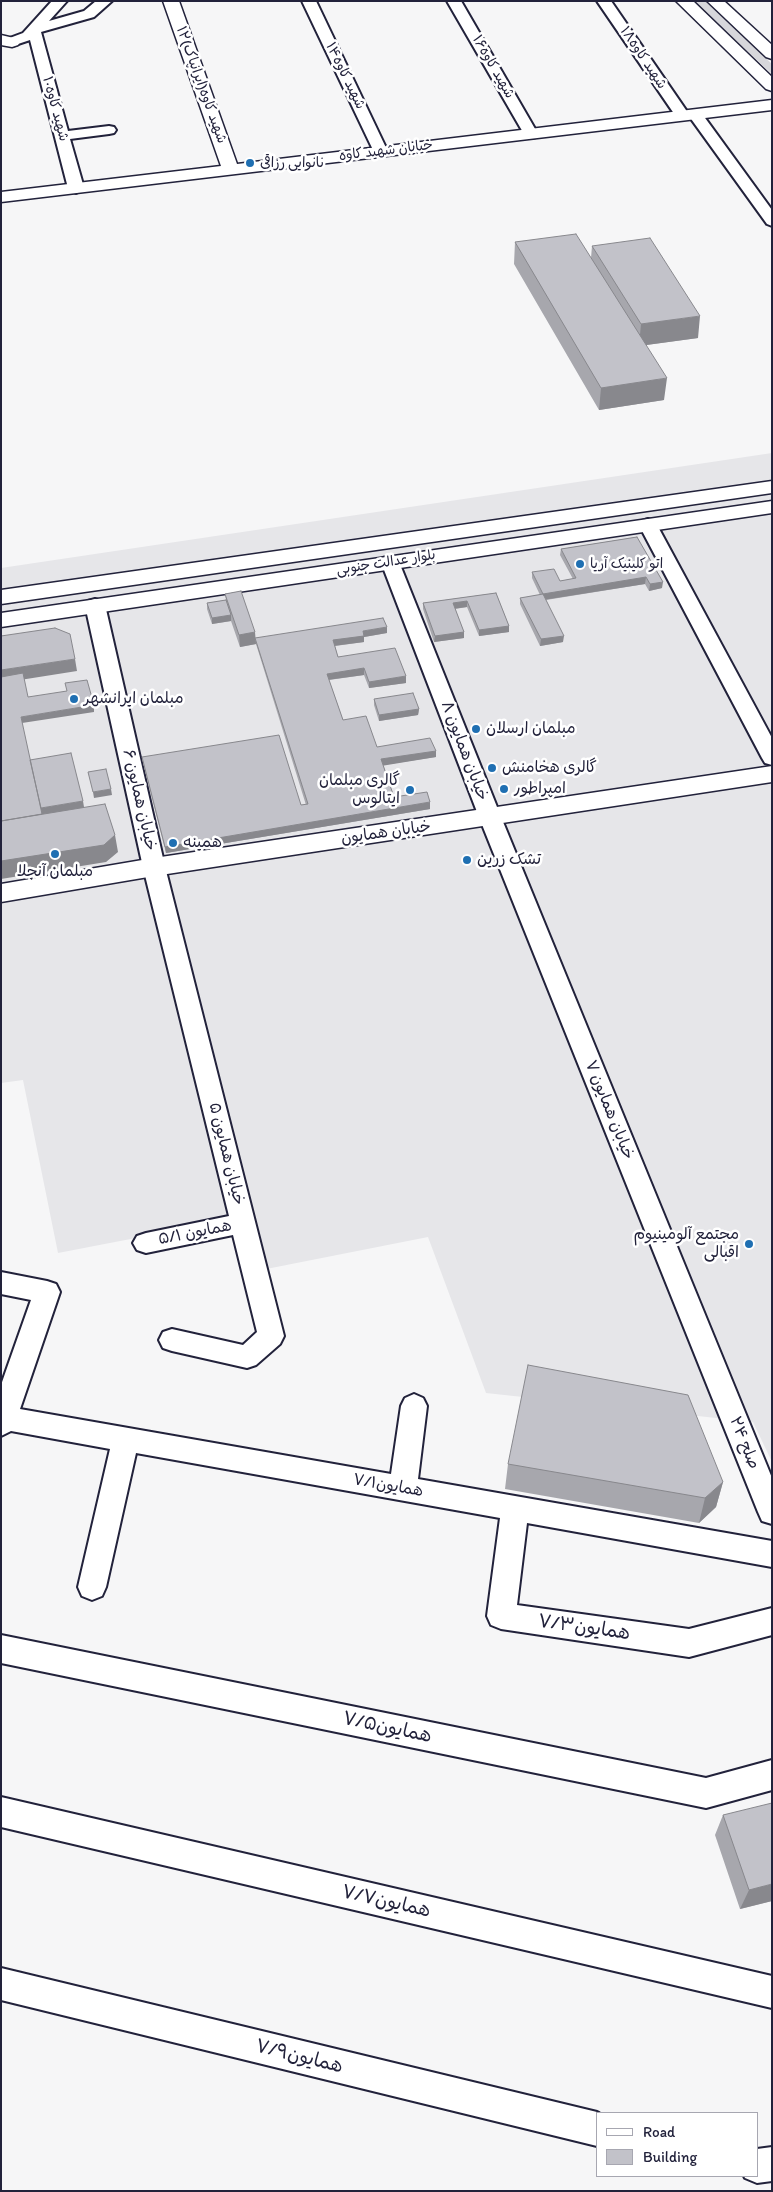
<!DOCTYPE html>
<meta charset="utf-8">
<style>
body{margin:0}
#map{position:relative;width:773px;height:2192px;overflow:hidden;background:#f6f6f7;font-family:Itim,sans-serif}
canvas{display:block}
.frame{position:absolute;inset:0;border:2px solid #22223b;pointer-events:none}
.legend{position:absolute;left:596px;top:2112px;width:162px;height:65px;box-sizing:border-box;background:#fff;border:1px solid #a7a7b1;margin:0;padding:6px 9px;list-style:none;font-size:15px;color:#22223b}
.legend li{display:flex;align-items:center;gap:10px;height:25px}
.legend b{width:25px;border:1px solid #a7a7b1}
</style>
<div id="map">
<canvas width="773" height="2192"></canvas>
<div class="frame"></div>
<ul class="legend">
<li><b style="height:6px;background:#fff"></b>Road</li>
<li><b style="height:14px;background:#c2c2c9"></b>Building</li>
</ul>
</div>
<script>
const context = document.querySelector('canvas').getContext('2d');
context.lineJoin = 'round';
function paint(path, color) { context.fillStyle = color; context.fill(path, 'evenodd'); }
const toPath = rows => new Path2D(rows.map(r => 'M' + r).join(''));
function trace(path, color, width, dash) { context.strokeStyle = color; context.lineWidth = width; context.lineCap = dash ? 'butt' : 'round'; context.setLineDash(dash || []); context.stroke(path); }
function write(font, color, halo, rows, align = 'center') {
  context.font = font + ' Itim,"Playpen Sans Arabic",sans-serif'; context.lineWidth = 5; context.setLineDash([]); context.textBaseline = 'middle'; context.strokeStyle = halo; context.fillStyle = color; for (const [text, x, y, turn = 0] of rows) {
    context.save(); context.translate(x, y); context.rotate((+turn || 0) * Math.PI / 180); context.textAlign = isNaN(turn) ? turn : align; if (halo) context.strokeText(text, 0, 0); context.fillText(text, 0, 0); context.restore();
  }
}
paint(toPath([
 [772,453,772,1462,753,1422,486,1393,428,1237,241,1274,229,1220,58,1253,23,1080,1,1083,1,568]
]), '#e6e6e9');
paint(toPath([
 [693,1,705,1,772,64,772,74]
]), '#d7d7db');
const minor = toPath([
 [52,1,67,1,49,21,84,11,96,1,112,1,94,17,41,32,68,131,109,126,114,127,116,130,114,133,109,134,70,139,84,188,81,191,76,193,71,191,68,188,30,40,12,46,5,42,7,39,23,33,52,1],
 [302,1,316,1,388,152,386,155,376,155,374,152,302,1],
 [447,1,461,1,538,134,536,137,531,138,526,137,524,134,447,1],
 [597,1,611,1,688,113,695,110,700,111,772,210,772,226,767,224,689,116,682,119,677,118,597,1],
 [648,519,654,521,657,525,772,738,772,765,765,763,762,758,639,525,642,521,648,519],
 [390,556,397,558,399,562,501,817,772,1478,772,1524,762,1521,758,1512,479,817,381,562,383,558,390,556],
 [95,599,102,601,105,605,165,867,284,1336,280,1344,256,1365,247,1368,172,1351,163,1348,159,1340,163,1332,172,1329,243,1345,257,1332,233,1235,146,1253,137,1250,133,1243,137,1236,146,1233,229,1216,143,867,85,605,88,601,95,599],
 [1,1272,47,1281,56,1284,60,1292,20,1409,391,1474,401,1406,405,1398,414,1394,423,1398,427,1406,418,1479,772,1541,772,1567,527,1523,517,1605,689,1629,772,1608,772,1635,689,1657,501,1629,491,1625,487,1616,500,1518,136,1453,106,1587,102,1596,92,1600,82,1596,78,1587,110,1449,11,1431,1,1436,1,1385,31,1300,1,1294,1,1272],
 [1,1635,706,1778,772,1760,772,1790,706,1808,1,1663,1,1635],
 [1,1797,772,1976,772,2008,1,1827,1,1797],
 [1,1968,597,2112,599,2113,597,2113,597,2146,1,2000,1,1968],
 [772,2147,772,2181,757,2183,745,2178,744,2176,757,2176,757,2149,772,2147]
]);
const tertiary = toPath([
 [163,1,179,1,237,164,772,100,772,110,1,202,1,192,221,166,163,1],
 [676,1,693,1,772,77,772,91,766,89,676,1],
 [707,1,724,1,772,45,772,59,766,57,707,1],
 [1,35,18,39,20,42,18,45,12,47,1,45,1,35],
 [772,766,772,782,154,876,1,902,1,884,154,858,772,766]
]);
const primary = toPath([
 [772,481,772,493,1,604,1,590,772,481],
 [772,501,772,513,1,627,1,613,772,501]
]);
trace(minor, '#22223b', 4);
trace(tertiary, '#22223b', 3);
trace(primary, '#22223b', 3);
paint(minor, '#fff');
paint(tertiary, '#fff');
paint(primary, '#fff');
paint(toPath([
 [515,242,591,258,592,246,698,338,646,345,664,400,599,410,514,264],
 [637,537,662,588,649,591,645,584,546,600,563,642,540,646,520,604,520,598,540,595,532,578,532,572,560,581,573,579,560,555,561,549],
 [496,593,509,626,509,632,479,636,467,607,455,609,464,632,464,638,434,642,423,609,423,603],
 [225,594,255,638,387,633,364,637,364,642,335,646,338,657,406,683,369,688,364,675,329,680,343,720,377,747,436,751,436,757,383,765,394,797,430,809,166,853,143,763,142,757,301,805,306,805,256,644,240,647,231,621,212,624,207,609,207,603,226,600],
 [374,699,419,709,418,715,379,721,374,705],
 [508,1464,723,1482,716,1507,699,1523,505,1489],
 [723,1815,772,1901,740,1909,715,1835]
]), '#a7a7ad');
paint(toPath([
 [700,316,698,338,639,346,641,324],
 [667,378,664,400,599,410,601,388],
 [646,577,645,584,543,600,543,594],
 [663,582,662,588,649,591,650,584],
 [467,601,467,607,452,609,453,603],
 [231,615,231,621,212,624,212,618],
 [509,626,509,632,479,636,479,630],
 [387,627,387,633,364,637,364,642,333,646,333,640,363,631],
 [255,632,256,644,240,647,239,635],
 [464,632,464,638,434,642,435,636],
 [564,636,563,642,540,646,541,639],
 [75,659,77,671,1,683,1,670],
 [364,668,364,675,327,680,327,674],
 [406,676,406,683,369,688,369,682],
 [94,705,94,712,22,723,21,717],
 [419,709,418,715,379,721,379,715],
 [436,751,436,757,381,766,381,759],
 [111,789,112,795,94,798,93,792],
 [83,801,85,813,1,821,41,808],
 [430,802,430,809,166,853,165,847],
 [115,835,118,852,106,862,1,879,1,861],
 [723,1482,716,1507,699,1523,705,1498],
 [772,1884,772,1901,740,1909,749,1890]
]), '#88888d');
const building = toPath([
 [576,234,667,378,601,388,515,242,576,234],
 [650,238,700,316,641,324,592,246,650,238],
 [637,537,663,582,650,584,646,577,543,594,532,572,554,569,560,581,576,578,561,549,637,537],
 [241,591,255,632,239,635,225,594,241,591],
 [496,593,509,626,479,630,467,601,453,603,464,632,435,636,423,603,496,593],
 [543,594,564,636,541,639,520,598,543,594],
 [226,600,231,615,212,618,207,603,226,600],
 [383,618,387,627,363,631,364,636,333,640,338,657,395,648,406,676,369,682,364,668,327,674,343,720,366,716,377,747,430,738,436,751,381,759,394,797,427,792,430,802,165,847,142,757,279,735,301,805,308,804,255,638,383,618],
 [55,628,70,634,75,659,1,670,1,636,55,628],
 [23,673,28,697,67,691,65,683,87,680,94,705,21,717,42,814,1,821,1,677,23,673],
 [413,693,419,709,379,715,374,699,413,693],
 [71,753,83,801,41,808,30,760,71,753],
 [106,769,111,789,93,792,88,772,106,769],
 [105,804,115,835,104,845,1,861,1,821,105,804],
 [528,1365,688,1395,723,1482,705,1498,508,1464,528,1365],
 [772,1803,772,1884,749,1890,723,1815,772,1803]
]);
paint(building, '#c2c2c9');
trace(building, '#88888d', 1);
for (const [x, y, r, color] of [
 [250,163,5,"#1f6fb2"],
 [580,564,5,"#1f6fb2"],
 [74,699,5,"#1f6fb2"],
 [476,729,5,"#1f6fb2"],
 [492,768,5,"#1f6fb2"],
 [504,789,5,"#1f6fb2"],
 [410,790,5,"#1f6fb2"],
 [173,843,5,"#1f6fb2"],
 [55,854,5,"#1f6fb2"],
 [467,860,5,"#1f6fb2"],
 [749,1244,5,"#1f6fb2"]
]) { const dot = new Path2D(); dot.arc(x, y, r, 0, 2 * Math.PI); context.fillStyle = color; context.fill(dot); trace(dot, '#fff', 2); }
write('14px', '#22223b', '#fff', [
 ["شهید کاوه۱۸",643,58,56],
 ["شهید کاوه۱۶",493,67,60],
 ["شهید کاوه۱۴",345,76,64],
 ["۱۲شهید کاوه(ایرانپاک)",201,85,70],
 ["شهید کاوه۱۰",55,109,75],
 ["خیابان شهید کاوه",386,151,-7],
 ["بلوار عدالت جنوبی",386,563,-9]
]);
write('14px', '#22223b', '#fff', [
 ["نانوایی رزاقی",260,163],
 ["اتو کلینیک آریا",590,564]
], 'left');
write('16px', '#22223b', '#fff', [
 ["مبلمان ایرانشهر",84,699],
 ["مبلمان ارسلان",486,729],
 ["گالری هخامنش",502,768],
 ["گالری مبلمان",400,781,"right"],
 ["ایتالوس",400,799,"right"],
 ["امپراطور",514,789],
 ["همینه",183,843],
 ["تشک زرین",477,860],
 ["مبلمان آنجلا",55,872,"center"],
 ["مجتمع آلومینیوم",739,1235,"right"],
 ["اقبالی",739,1253,"right"]
], 'left');
write('16px', '#22223b', '#fff', [
 ["خیابان همایون ۸",464,751,69],
 ["خیابان همایون ۶",139,800,77],
 ["خیابان همایون",386,833,-8],
 ["خیابان همایون ۷",609,1110,68],
 ["خیابان همایون ۵",226,1154,76],
 ["همایون ۵/۱",195,1233,-11],
 ["صلح ۲۴",744,1443,68],
 ["همایون۷/۱",388,1486,10]
]);
write('19px', '#22223b', '#fff', [
 ["همایون۷/۳",584,1628,8],
 ["همایون۷/۵",387,1728,12],
 ["همایون۷/۷",386,1902,13],
 ["همایون۷/۹",299,2057,14]
]);
</script>
